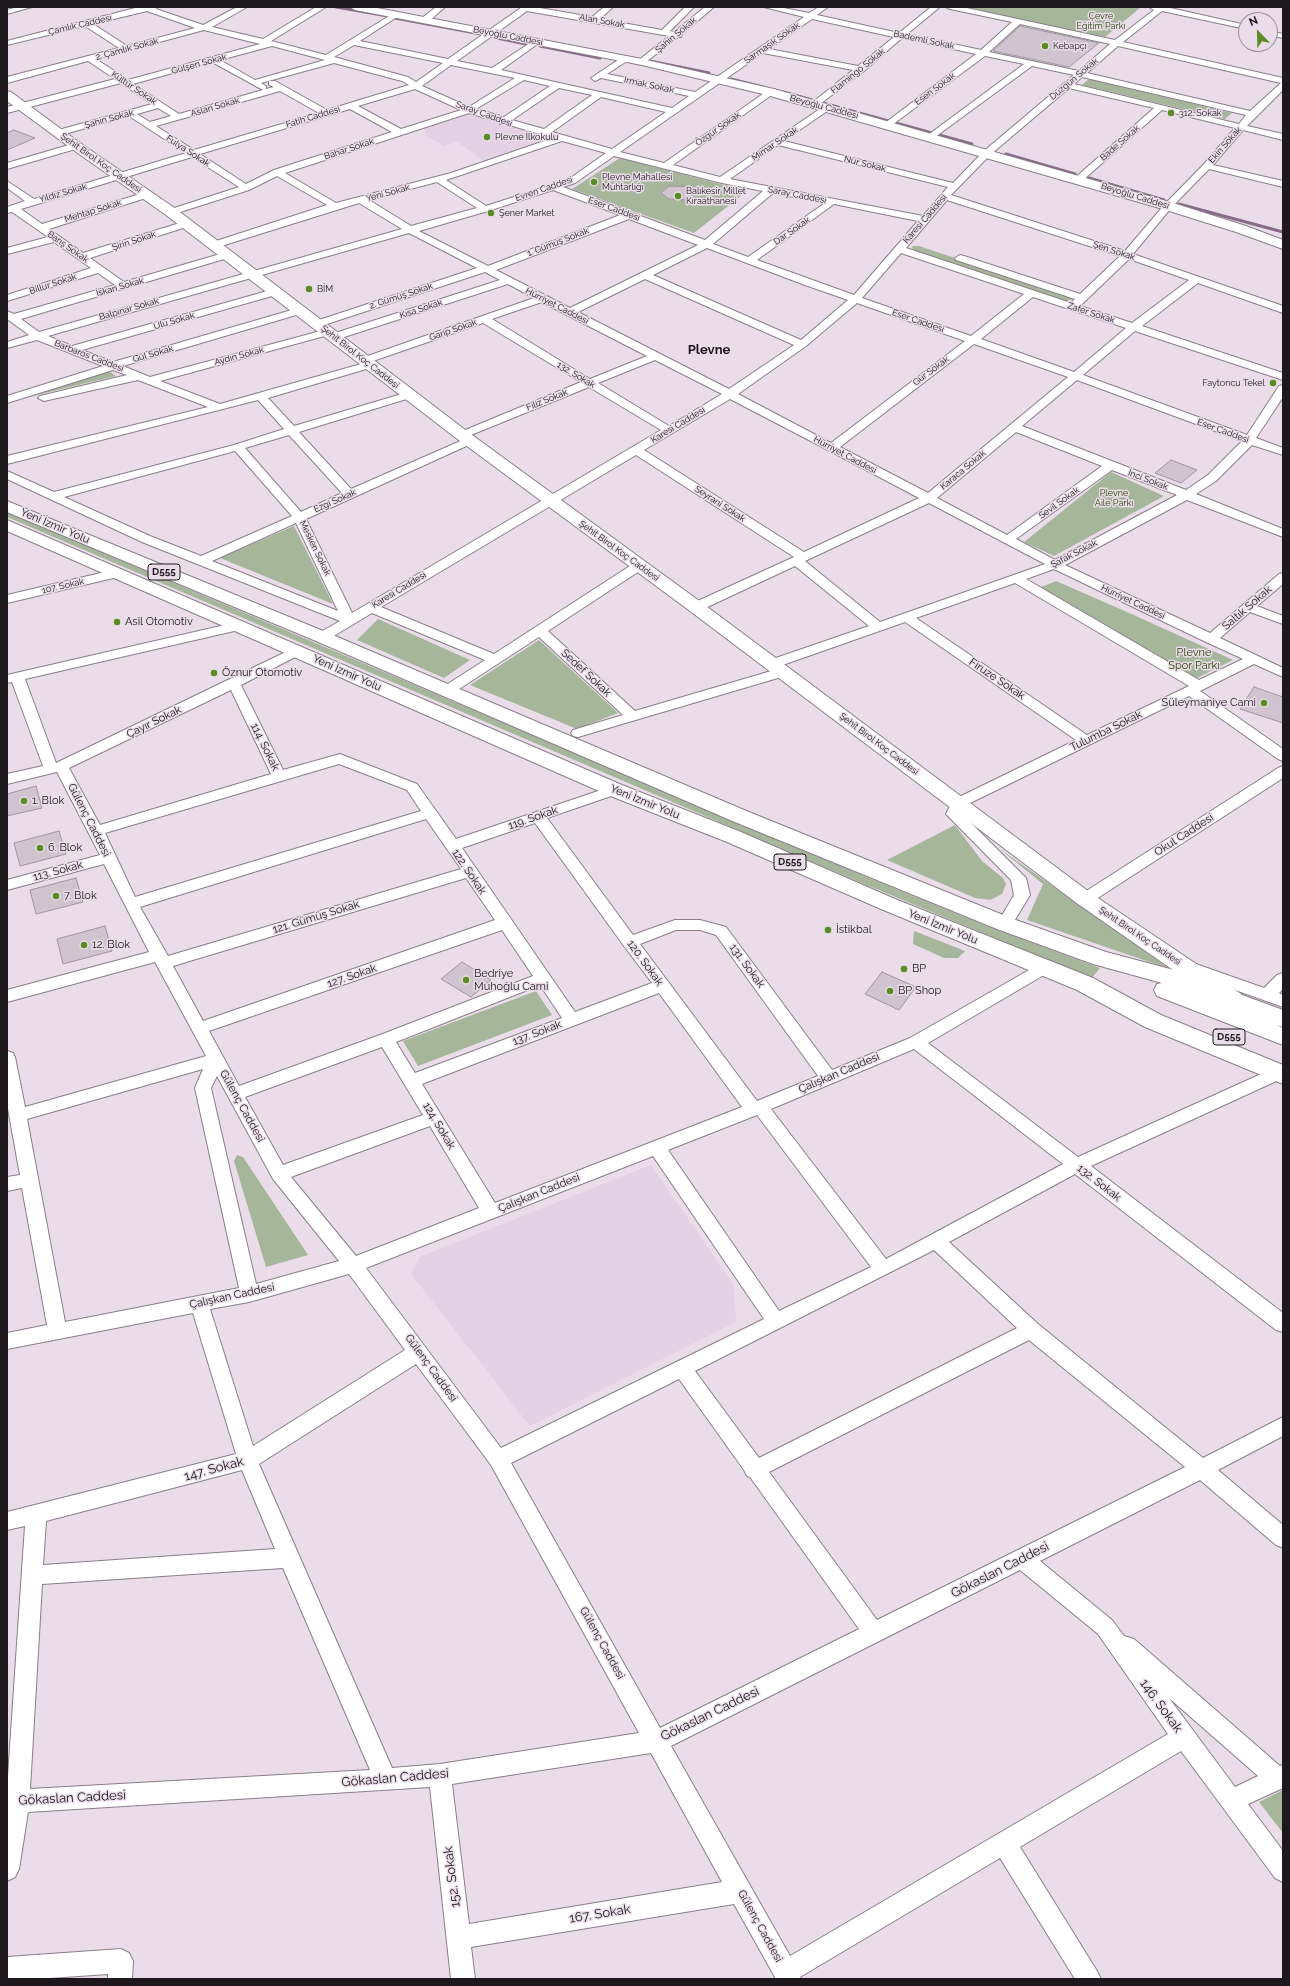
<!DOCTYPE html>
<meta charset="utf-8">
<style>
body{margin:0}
#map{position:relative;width:1290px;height:1986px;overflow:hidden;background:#eadde9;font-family:Raleway,sans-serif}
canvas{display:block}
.frame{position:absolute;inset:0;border:8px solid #1c181c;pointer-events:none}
.north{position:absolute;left:1238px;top:12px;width:40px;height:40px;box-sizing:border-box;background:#eadde9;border:1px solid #988e97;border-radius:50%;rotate:337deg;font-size:11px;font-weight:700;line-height:16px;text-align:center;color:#1c181c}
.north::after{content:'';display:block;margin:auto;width:14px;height:18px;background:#598c23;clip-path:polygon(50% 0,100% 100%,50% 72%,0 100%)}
</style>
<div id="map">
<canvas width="1290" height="1986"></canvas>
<div class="frame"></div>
<div class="north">N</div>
</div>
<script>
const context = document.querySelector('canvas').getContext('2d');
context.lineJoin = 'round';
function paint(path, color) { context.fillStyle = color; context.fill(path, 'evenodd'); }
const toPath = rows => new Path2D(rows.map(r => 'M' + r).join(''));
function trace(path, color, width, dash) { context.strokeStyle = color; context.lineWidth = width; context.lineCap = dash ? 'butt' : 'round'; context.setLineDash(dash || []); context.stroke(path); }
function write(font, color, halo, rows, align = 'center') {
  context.font = font + ' Raleway,sans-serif'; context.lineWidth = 3; context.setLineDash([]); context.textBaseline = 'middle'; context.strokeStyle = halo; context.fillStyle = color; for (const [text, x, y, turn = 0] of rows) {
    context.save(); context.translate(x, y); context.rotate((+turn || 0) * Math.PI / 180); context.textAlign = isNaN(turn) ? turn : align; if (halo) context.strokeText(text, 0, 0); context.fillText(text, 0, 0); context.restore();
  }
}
paint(toPath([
 [468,114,553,139,485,161,457,142,444,146,425,135,425,129],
 [651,1165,734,1285,736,1322,530,1426,411,1274,420,1257]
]), '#e4d1e4');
paint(toPath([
 [960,7,1141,7,1105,37],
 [1089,79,1232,113,1225,119,1082,85],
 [620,158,747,191,694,233,572,189],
 [913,246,919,246,1071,297,1073,299,1067,301,914,250,912,248],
 [109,371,116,376,7,402],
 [1111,472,1164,496,1054,556,1024,542],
 [7,512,869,878,987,926,1100,968,1092,978,864,884,7,517],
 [294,526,333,604,220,558],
 [1056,581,1127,612,1233,660,1197,678,1039,588],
 [378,619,470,660,444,678,357,640],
 [539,640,618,713,577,729,470,685],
 [955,825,982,861,1003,878,1006,884,1002,894,990,900,975,898,887,860],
 [1000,849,1170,969,1027,920,1043,884],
 [914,931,965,951,958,958,944,958,913,944],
 [536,991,552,1015,418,1066,403,1041],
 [237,1155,243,1157,308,1255,266,1267,234,1161],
 [1283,1790,1283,1833,1259,1802]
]), '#a6b69b');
trace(toPath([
 [336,7,388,16],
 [395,18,481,34],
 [497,38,526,44],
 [540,46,600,58],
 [650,61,709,73],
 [731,79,763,87],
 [783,92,972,144],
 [1006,154,1075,174],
 [1089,178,1164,200],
 [1179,204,1283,232]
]), '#876b87', 3);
const building = toPath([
 [1020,26,1099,43,1069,67,993,51,1020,26],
 [14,130,35,138,7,150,7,133,14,130],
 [669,186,703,187,686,200,669,199,661,193,669,186],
 [1171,460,1197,470,1181,483,1155,473,1171,460],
 [1254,687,1283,697,1283,723,1240,709,1254,687],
 [36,786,42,808,7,816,7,794,36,786],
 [59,831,66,854,20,866,14,843,59,831],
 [76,878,83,902,36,914,30,890,76,878],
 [105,926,112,951,63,964,57,939,105,926],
 [462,962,491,980,471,997,441,979,462,962],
 [882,972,916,987,899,1010,865,994,882,972]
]);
paint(building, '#d0c4d0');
trace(building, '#a195a0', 1);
const minor = toPath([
 [18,7,32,7,7,14,7,10,18,7],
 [139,7,157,7,156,9,203,25,237,7,247,7,212,27,263,39,316,7,326,7,271,41,326,55,394,13,397,13,397,17,360,41,448,59,522,7,534,7,592,17,604,7,613,7,600,19,662,30,685,7,694,7,670,31,674,32,705,7,714,7,682,34,681,37,678,37,642,65,638,62,639,60,669,36,527,11,457,61,492,68,536,39,540,41,539,43,501,70,672,108,689,96,601,78,595,81,591,78,624,56,627,57,627,61,607,74,695,92,804,17,764,7,779,7,809,13,819,7,828,7,817,15,899,33,931,7,940,7,907,34,981,50,1012,22,950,9,946,7,962,7,1115,40,1154,10,1149,7,1166,7,1246,25,1246,29,1162,11,1123,42,1283,78,1283,90,1247,126,1283,134,1283,140,1243,130,1213,165,1283,181,1283,187,1209,169,1171,208,1133,254,1283,306,1283,313,1198,283,1142,326,1283,373,1283,380,1135,331,1083,375,1247,435,1279,386,1283,385,1283,397,1256,438,1283,448,1283,455,1252,445,1216,481,1196,494,1283,529,1283,537,1187,500,1065,565,1210,633,1279,574,1283,573,1283,584,1257,606,1283,616,1283,624,1250,612,1220,638,1283,668,1283,677,1254,664,1200,691,1283,749,1283,761,1278,759,1189,696,964,806,961,813,1026,878,1030,895,1010,928,1005,929,1000,928,997,924,1014,895,1011,880,946,814,953,800,1076,740,905,622,777,667,767,667,765,664,767,661,869,626,795,566,701,610,691,610,690,607,691,604,794,557,636,455,381,607,494,654,636,562,640,561,644,562,646,565,644,568,548,631,635,711,778,669,783,668,788,669,790,672,788,675,578,737,573,736,571,733,573,730,623,715,539,637,453,693,443,693,441,690,443,687,485,660,372,613,327,640,317,640,315,637,317,634,340,621,142,542,7,479,7,471,54,492,234,445,284,429,258,400,7,464,7,456,208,407,138,380,44,401,38,398,40,396,127,375,113,370,7,403,7,396,103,366,37,340,7,348,7,342,29,335,7,319,7,311,14,314,115,285,98,273,7,301,7,295,91,268,54,242,7,254,7,248,48,237,12,212,7,213,7,207,25,201,7,188,7,181,34,199,186,153,129,116,61,135,55,135,55,131,152,104,121,83,7,113,7,107,115,79,88,61,7,83,7,77,119,48,85,26,7,45,7,41,139,7],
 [147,11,195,28,127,46,93,24,147,11],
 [812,19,894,37,858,66,769,49,812,19],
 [1020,24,1110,44,1079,71,989,52,1020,24],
 [204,30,260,44,128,80,96,59,204,30],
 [902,38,976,54,885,123,884,125,888,128,985,56,1024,64,928,135,926,137,931,140,1032,66,1074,75,984,151,953,183,784,141,830,109,830,105,827,104,720,177,673,165,773,94,774,92,770,89,664,163,620,152,763,53,853,70,813,102,813,106,816,107,864,71,902,38],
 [354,45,443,63,416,82,408,77,334,57,354,45],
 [272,46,325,60,255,80,220,60,272,46],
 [1118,46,1281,83,1250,111,1087,73,1118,46],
 [212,62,263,90,179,114,133,84,212,62],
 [334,63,402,81,409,85,327,110,275,81,269,81,269,85,274,87,266,89,266,86,261,83,334,63],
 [451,65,515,78,469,107,422,86,451,65],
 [1082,77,1246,115,1239,124,1074,84,1082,77],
 [524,80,550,86,504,117,476,109,524,80],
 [559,88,592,95,544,129,512,120,559,88],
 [1069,88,1154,108,1076,177,1076,181,1079,182,1082,181,1162,110,1235,128,1204,164,1165,204,1125,251,951,195,990,155,1069,88],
 [415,89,461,110,401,129,358,106,415,89],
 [280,91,319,113,194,150,156,126,280,91],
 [601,97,666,112,612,149,552,132,601,97],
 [158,108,171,116,150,122,137,114,158,108],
 [350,109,392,132,274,170,246,184,200,154,350,109],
 [469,113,499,122,500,124,506,124,553,138,451,173,336,203,285,173,469,113],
 [562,141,606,153,569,179,486,206,446,180,562,141],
 [778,145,948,187,923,216,730,179,778,145],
 [614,156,722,183,763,191,705,240,563,187,575,183,614,156],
 [192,157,239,187,168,210,166,212,168,214,174,214,249,190,277,176,327,205,210,243,209,245,210,247,218,247,359,203,402,229,39,332,21,319,231,257,232,255,231,253,227,252,124,282,90,258,189,226,191,224,189,222,183,222,83,253,49,229,149,197,151,195,149,193,143,193,42,224,21,209,192,157],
 [437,182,477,208,411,226,369,200,437,182],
 [553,190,620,215,488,266,419,231,488,211,553,190],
 [773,193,825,203,748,257,713,244,773,193],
 [947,200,1120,256,1080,294,964,256,960,255,955,258,956,260,1075,299,1071,303,906,248,947,200],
 [834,204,918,221,854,295,757,260,834,204],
 [629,219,698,245,570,308,496,270,629,219],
 [409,233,477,268,313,322,312,324,313,326,321,326,485,272,500,280,332,334,333,332,332,330,328,329,150,377,123,366,303,313,304,311,303,309,295,309,113,362,82,350,279,294,280,292,279,290,271,290,72,346,48,336,409,233],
 [707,248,805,285,848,300,801,340,653,275,707,248],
 [901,253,1024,294,971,336,862,298,901,253],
 [1129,259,1189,280,1132,323,1080,306,1129,259],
 [645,279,794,345,729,389,578,312,645,279],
 [508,284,534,298,359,359,358,361,361,364,220,404,160,381,332,334,329,337,330,339,338,339,508,284],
 [1033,297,1126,328,1074,372,981,339,1033,297],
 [542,302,565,314,647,356,590,379,492,319,542,302],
 [857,303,965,341,831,443,738,394,806,346,857,303],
 [483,323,581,382,458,433,456,435,458,437,466,437,589,387,661,430,352,613,306,519,473,443,475,441,469,438,465,439,351,489,299,432,413,397,415,395,413,393,405,393,294,426,268,398,373,367,374,365,370,362,483,323],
 [974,344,1068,377,928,493,840,447,974,344],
 [655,360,722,394,669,426,598,383,655,360],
 [1077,380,1242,441,1208,475,1186,490,1022,426,1077,380],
 [730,399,828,450,919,498,804,552,644,450,730,399],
 [1016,432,1102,466,1007,535,937,498,1016,432],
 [289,435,342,493,301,512,245,448,289,435],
 [235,451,292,516,201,556,150,536,64,497,235,451],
 [1112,470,1177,495,1055,560,1016,539,1112,470],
 [929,503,1045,564,880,622,805,561,929,503],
 [296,523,338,611,212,561,296,523],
 [1054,569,1206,642,1243,659,1199,680,1026,579,1054,569],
 [1015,583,1189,686,1087,735,916,618,1015,583],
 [436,7,445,7,428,22,422,22,422,18,436,7],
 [1270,31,1283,34,1283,38,1270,35,1270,31],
 [76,143,79,144,79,148,7,169,7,163,76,143],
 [118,569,122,570,124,573,122,576,7,603,7,595,118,569],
 [238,622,245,626,243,629,25,679,56,763,296,647,301,648,303,651,301,654,241,685,283,770,340,754,417,784,456,839,610,787,620,787,622,790,620,793,547,818,633,935,675,920,700,920,726,927,832,1070,910,1038,1043,962,1049,964,1051,968,1049,972,928,1043,1078,1157,1272,1069,1278,1067,1283,1068,1283,1078,1091,1166,1283,1313,1283,1332,1276,1330,1075,1174,949,1242,1038,1324,1203,1458,1283,1417,1283,1436,1218,1470,1283,1525,1283,1548,1276,1545,1200,1480,1040,1561,1112,1620,1124,1636,1134,1639,1280,1766,1283,1765,1283,1788,1248,1804,1283,1851,1283,1882,1275,1878,1181,1751,1020,1847,1097,1971,1101,1979,1075,1979,1000,1858,800,1977,801,1979,776,1979,734,1904,471,1947,475,1979,451,1979,430,1787,28,1812,19,1869,15,1877,7,1881,7,1791,25,1526,7,1530,7,1512,236,1454,193,1313,7,1349,7,1333,47,1325,22,1188,7,1191,7,1177,20,1175,7,1103,7,1051,13,1053,15,1057,25,1107,206,1056,155,962,7,1002,7,990,149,952,104,864,7,890,7,880,100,855,57,772,7,784,7,774,43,766,12,682,7,683,7,675,238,622],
 [231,690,271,774,100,825,69,768,231,690],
 [339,764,407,790,421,811,135,897,105,833,339,764],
 [426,819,461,869,168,956,140,907,426,819],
 [535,823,624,946,652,983,575,1012,462,848,535,823],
 [466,878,495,920,203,1021,173,966,466,878],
 [502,930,533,976,380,1035,239,1086,209,1031,502,930],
 [676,930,700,930,716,935,818,1076,757,1101,640,944,676,930],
 [540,985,562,1018,415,1073,396,1042,540,985],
 [659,993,742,1107,495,1203,422,1084,659,993],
 [382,1047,423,1115,283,1165,245,1097,382,1047],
 [914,1049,1063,1164,886,1259,771,1109,914,1049],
 [203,1069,195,1088,239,1288,65,1322,27,1119,203,1069],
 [217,1076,273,1179,339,1261,256,1284,211,1088,217,1076],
 [757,1115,871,1267,779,1311,668,1150,757,1115],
 [430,1126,479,1208,356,1256,291,1177,430,1126],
 [653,1156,764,1319,501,1448,366,1268,653,1156],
 [934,1250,1017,1328,759,1458,695,1371,934,1250],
 [349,1274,405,1350,253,1446,210,1309,249,1302,349,1274],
 [1029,1340,1185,1467,877,1620,769,1472,1029,1340],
 [416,1364,491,1465,639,1733,440,1764,392,1768,259,1464,416,1364],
 [679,1379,744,1470,747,1476,750,1477,859,1629,660,1728,511,1463,679,1379],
 [242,1470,275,1549,43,1565,46,1521,242,1470],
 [283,1568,370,1770,30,1789,42,1584,283,1568],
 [1020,1570,1098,1634,1168,1734,790,1956,671,1746,1020,1570],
 [1169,1698,1258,1776,1235,1787,1169,1698],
 [651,1753,722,1882,469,1924,452,1784,651,1753],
 [1283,766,1283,778,1090,903,1085,904,1080,903,1077,899,1080,895,1278,768,1283,766],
 [1196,964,1264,988,1277,975,1283,973,1283,989,1279,993,1283,995,1283,1007,1190,974,1188,970,1190,966,1196,964],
 [121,1949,129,1953,133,1961,132,1979,108,1979,108,1974,35,1979,7,1979,7,1957,121,1949]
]);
const secondary = toPath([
 [350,7,372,7,642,59,774,89,1173,203,1246,226,1283,240,1283,249,1236,232,1163,209,767,95,642,65,355,10,350,7],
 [7,91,11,92,80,143,176,209,468,432,702,603,1092,894,1241,994,1244,1000,1241,1006,1233,1008,1225,1006,1078,904,690,611,456,438,166,215,72,149,7,101,7,91]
]);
const trunk = toPath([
 [7,501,328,633,744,810,1013,919,1106,952,1174,970,1283,1010,1283,1027,1276,1025,1283,1028,1283,1045,1157,996,1154,990,1157,984,1162,983,1093,964,997,929,730,820,316,641,7,512,7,501],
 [7,520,622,785,741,832,895,899,1093,978,1161,1015,1283,1065,1283,1084,1145,1027,1077,990,881,909,727,842,608,795,7,531,7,520]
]);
trace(minor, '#897e89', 2);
trace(secondary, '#897e89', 2);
trace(trunk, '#897e89', 2);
paint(minor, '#fff');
paint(secondary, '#fff');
paint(trunk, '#fff');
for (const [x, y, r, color] of [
 [1045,46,4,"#598c23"],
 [1171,113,4,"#598c23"],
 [487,137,4,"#598c23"],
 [594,182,4,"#598c23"],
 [678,196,4,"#598c23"],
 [491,213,4,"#598c23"],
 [309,289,4,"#598c23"],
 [1273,383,4,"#598c23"],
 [117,622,4,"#598c23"],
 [214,673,4,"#598c23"],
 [1264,703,4,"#598c23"],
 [24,801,4,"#598c23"],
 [40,848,4,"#598c23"],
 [56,896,4,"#598c23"],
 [828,930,4,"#598c23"],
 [84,945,4,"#598c23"],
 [904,969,4,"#598c23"],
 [466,980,4,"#598c23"],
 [890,991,4,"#598c23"]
]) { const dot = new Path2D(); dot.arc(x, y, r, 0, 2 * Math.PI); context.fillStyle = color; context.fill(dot); trace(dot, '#eadde9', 1.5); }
write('9px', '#254300', '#eadde9', [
 ["Çevre",1101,16],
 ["Eğitim Parkı",1101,26],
 ["Plevne",1114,493],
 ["Aile Parkı",1114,503]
]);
write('9px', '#1c181c', '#eadde9', [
 ["Alan Sokak",602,21,10],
 ["Çamlık Caddesi",80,25,-13],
 ["Şahin Sokak",676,35,-40],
 ["Beyoğlu Caddesi",508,36,11],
 ["Bademli Sokak",924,40,12],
 ["Sarmaşık Sokak",772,43,-35],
 ["2. Çamlık Sokak",127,49,-15],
 ["Gülşen Sokak",199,64,-15],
 ["Flamingo Sokak",858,71,-39],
 ["Düzgün Sokak",1074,79,-40],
 ["Irmak Sokak",649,85,12],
 ["Kültür Sokak",134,88,34],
 ["Esen Sokak",935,89,-37],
 ["Aslan Sokak",215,107,-16],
 ["Beyoğlu Caddesi",824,107,15],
 ["Saray Caddesi",484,114,20],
 ["Fatih Caddesi",313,117,-17],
 ["Şahin Sokak",109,119,-15],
 ["Özgür Sokak",718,129,-35],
 ["Bade Sokak",1120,143,-41],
 ["Mimar Sokak",775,144,-34],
 ["Ekin Sokak",1225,145,-49],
 ["Bahar Sokak",349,149,-18],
 ["Fulya Sokak",188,151,33],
 ["Şehit Birol Koç Caddesi",101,163,35],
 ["Nur Sokak",865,164,14],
 ["Evren Caddesi",544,189,-19],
 ["Yıldız Sokak",63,193,-16],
 ["Yeni Sokak",388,193,-15],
 ["Saray Caddesi",797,195,11],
 ["Beyoğlu Caddesi",1135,196,17],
 ["Eser Caddesi",614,209,20],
 ["Mehtap Sokak",93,211,-17],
 ["Karesi Caddesi",925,219,-49],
 ["Dar Sokak",792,231,-35],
 ["Şirin Sokak",134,241,-18],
 ["1. Gümüş Sokak",558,242,-21],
 ["Barış Sokak",68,247,35],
 ["Şen Sokak",1114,251,18],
 ["Billur Sokak",53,284,-18],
 ["İskan Sokak",120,287,-16],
 ["2. Gümüş Sokak",401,296,-18],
 ["Hürriyet Caddesi",557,306,27],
 ["Balpınar Sokak",129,309,-16],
 ["Kısa Sokak",421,309,-18],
 ["Zafer Sokak",1091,313,18],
 ["Ulu Sokak",174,321,-16],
 ["Eser Caddesi",918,321,19],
 ["Garip Sokak",453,330,-19],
 ["Gül Sokak",153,354,-16],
 ["Barbaros Caddesi",89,356,21],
 ["Aydın Sokak",239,356,-15],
 ["Şehit Birol Koç Caddesi",360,357,38],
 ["Gür Sokak",931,371,-37],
 ["132. Sokak",576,375,31],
 ["Filiz Sokak",547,400,-22],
 ["Karesi Caddesi",678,425,-31],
 ["Eser Caddesi",1223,431,20],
 ["Hürriyet Caddesi",845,455,28],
 ["Karaca Sokak",963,470,-40],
 ["İnci Sokak",1148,480,21],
 ["Ezgi Sokak",335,501,-24],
 ["Sevil Sokak",1059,503,-36],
 ["Seyrani Sokak",720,504,33],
 ["Mesken Sokak",315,548,64],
 ["Şehit Birol Koç Caddesi",619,551,36],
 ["Şafak Sokak",1074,554,-27],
 ["107. Sokak",63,586,-13],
 ["Karesi Caddesi",399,590,-31],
 ["Hürriyet Caddesi",1133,602,25],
 ["Şehit Birol Koç Caddesi",879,744,37],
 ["Şehit Birol Koç Caddesi",1140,936,34]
]);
write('9px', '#1c181c', '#eadde9', [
 ["Kebapçı",1053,46],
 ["312. Sokak",1179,113],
 ["Plevne İlkokulu",495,137],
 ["Plevne Mahallesi",602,177],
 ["Muhtarlığı",602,187],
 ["Balıkesir Millet",686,191],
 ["Kıraathanesi",686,201],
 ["Şener Market",499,213],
 ["BİM",317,289],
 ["Faytoncu Tekel",1265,383,"right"]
], 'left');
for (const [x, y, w] of [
 [164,572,32],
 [790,862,32],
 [1229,1037,32]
]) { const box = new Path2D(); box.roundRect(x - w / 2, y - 8, w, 16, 3); context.fillStyle = '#eadde9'; context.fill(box); trace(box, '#1c181c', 1); }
write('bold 10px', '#1c181c', null, [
 ["D555",164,572],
 ["D555",790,862],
 ["D555",1229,1037]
]);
write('11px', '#1c181c', '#eadde9', [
 ["Yeni İzmir Yolu",55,526,23],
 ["Saltık Sokak",1247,608,-41],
 ["Yeni İzmir Yolu",347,673,24],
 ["Sedef Sokak",586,673,43],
 ["Firuze Sokak",997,679,34],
 ["Çayır Sokak",154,722,-26],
 ["Tulumba Sokak",1106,731,-26],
 ["114. Sokak",265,747,64],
 ["Yeni İzmir Yolu",645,802,22],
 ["119. Sokak",533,818,-19],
 ["Gülenç Caddesi",89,820,63],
 ["Okul Caddesi",1184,835,-33],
 ["113. Sokak",58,871,-15],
 ["122. Sokak",469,872,56],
 ["121. Gümüş Sokak",316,917,-17],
 ["Yeni İzmir Yolu",943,927,22],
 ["120. Sokak",645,963,54],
 ["131. Sokak",747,966,54],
 ["127. Sokak",352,976,-19],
 ["137. Sokak",537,1033,-21],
 ["Çalışkan Caddesi",839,1073,-23],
 ["Gülenç Caddesi",242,1106,61],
 ["124. Sokak",439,1126,59],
 ["132. Sokak",1099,1183,38],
 ["Çalışkan Caddesi",539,1193,-22],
 ["Çalışkan Caddesi",232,1296,-12],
 ["Gülenç Caddesi",431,1368,54],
 ["Gülenç Caddesi",602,1643,61],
 ["Gülenç Caddesi",760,1926,61]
]);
write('11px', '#1c181c', '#eadde9', [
 ["Asil Otomotiv",125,622],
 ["Öznur Otomotiv",222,673],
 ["Süleymaniye Cami",1256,703,"right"],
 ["1. Blok",32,801],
 ["6. Blok",48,848],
 ["7. Blok",64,896],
 ["İstikbal",836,930],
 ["12. Blok",92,945],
 ["BP",912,969],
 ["Bedriye",474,974],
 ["Muhoğlu Cami",474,987],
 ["BP Shop",898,991]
], 'left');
write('11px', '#254300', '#eadde9', [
 ["Plevne",1194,653],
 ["Spor Parkı",1194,666]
]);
write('bold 13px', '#1c181c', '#eadde9', [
 ["Plevne",709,350]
]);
write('13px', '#1c181c', '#eadde9', [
 ["147. Sokak",214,1469,-15],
 ["Gökaslan Caddesi",1000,1570,-27],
 ["146. Sokak",1161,1706,54],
 ["Gökaslan Caddesi",710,1714,-26],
 ["Gökaslan Caddesi",395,1778,-5],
 ["Gökaslan Caddesi",72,1798,-3],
 ["152. Sokak",452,1877,-97],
 ["167. Sokak",600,1914,-9]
]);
</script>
